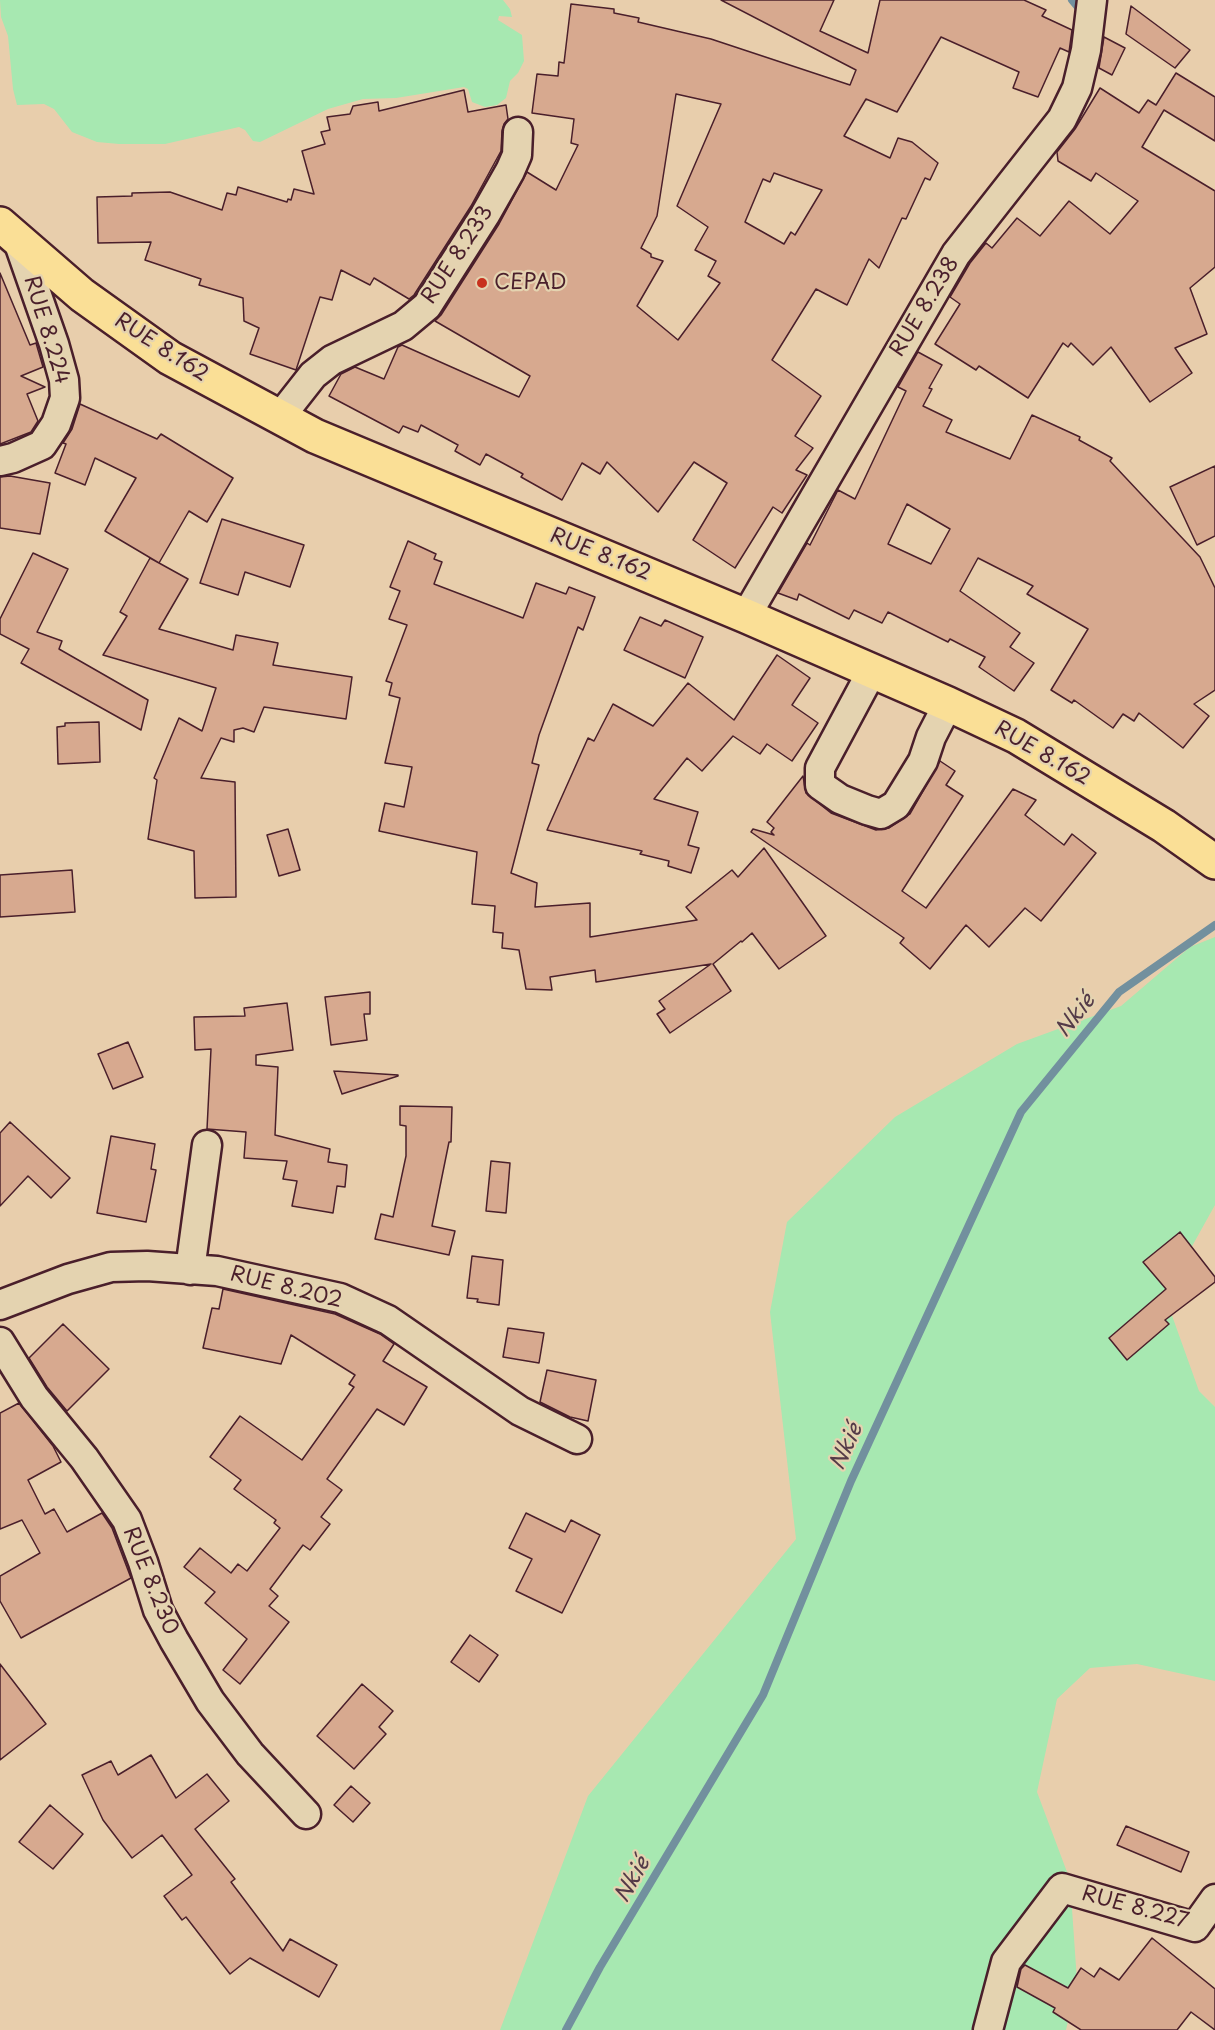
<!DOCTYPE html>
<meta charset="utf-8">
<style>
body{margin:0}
canvas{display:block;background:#e8ceac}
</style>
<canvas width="1215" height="2030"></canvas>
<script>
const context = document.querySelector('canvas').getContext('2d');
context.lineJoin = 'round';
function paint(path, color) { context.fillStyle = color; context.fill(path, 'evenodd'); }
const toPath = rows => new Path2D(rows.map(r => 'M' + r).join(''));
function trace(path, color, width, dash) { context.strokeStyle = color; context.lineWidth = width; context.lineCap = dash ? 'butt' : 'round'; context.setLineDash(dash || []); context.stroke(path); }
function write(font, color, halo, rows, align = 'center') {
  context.font = font + ' "Playpen Sans",sans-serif'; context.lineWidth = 4.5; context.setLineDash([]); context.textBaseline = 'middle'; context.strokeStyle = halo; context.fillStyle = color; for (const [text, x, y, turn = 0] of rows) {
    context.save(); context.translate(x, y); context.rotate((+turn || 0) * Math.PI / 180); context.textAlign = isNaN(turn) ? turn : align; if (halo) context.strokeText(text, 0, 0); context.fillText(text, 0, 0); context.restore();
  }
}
paint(toPath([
 [0,0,503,0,510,9,512,17,499,16,498,20,522,35,524,61,518,73,510,81,506,98,497,105,485,107,472,102,468,89,464,87,396,98,363,99,328,109,260,142,253,141,245,130,239,127,165,144,119,144,97,142,72,132,54,109,44,104,17,105,13,89,8,36,1,17],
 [1215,937,1215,1205,1181,1266,1170,1310,1199,1391,1215,1407,1215,1681,1137,1664,1090,1668,1057,1699,1037,1792,1070,1880,1077,1981,1066,2030,500,2030,588,1796,796,1539,770,1312,787,1222,895,1117,1017,1044,1121,1006,1190,947]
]), '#a7e8b1');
trace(toPath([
 [1072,0,1082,12],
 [566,2030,600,1967,763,1695,851,1481,1021,1112,1119,992,1215,925]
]), '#72909e', 8);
const building = toPath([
 [721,0,834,0,820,31,868,53,880,0,1024,0,1046,10,1042,16,1072,30,1069,52,1060,48,1038,97,1013,88,1019,72,941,37,897,112,866,99,844,136,890,158,898,138,912,142,938,163,930,180,925,178,906,219,902,218,879,268,869,259,847,305,816,289,772,360,821,396,795,436,813,448,796,470,807,475,782,513,773,507,735,568,693,540,727,483,694,462,658,512,607,462,600,474,582,463,562,500,521,477,523,474,486,454,480,465,455,451,458,445,421,425,418,432,403,426,399,433,329,396,341,374,355,367,384,379,398,347,402,345,519,397,530,376,435,321,441,315,499,224,527,172,556,190,578,145,571,143,574,119,532,113,537,74,558,76,559,62,564,63,571,4,614,9,614,13,639,18,638,22,711,39,850,85,856,70,721,0],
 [676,94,721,104,677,206,708,227,695,250,716,261,708,276,720,283,678,340,637,306,663,261,651,257,651,254,641,248,657,216,676,94],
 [774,173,822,190,795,235,791,232,784,244,745,222,763,179,770,182,774,173],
 [1131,6,1190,50,1175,68,1126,34,1131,6],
 [1104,37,1125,48,1112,75,1099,68,1104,37],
 [1176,73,1215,97,1215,141,1164,110,1142,147,1215,191,1215,267,1190,288,1207,334,1175,348,1192,373,1150,402,1111,347,1093,365,1071,343,1068,347,1063,343,1028,398,979,366,976,370,935,344,960,304,950,297,970,263,986,243,992,248,1017,218,1040,236,1069,201,1110,234,1138,201,1096,173,1091,181,1058,161,1057,152,1075,129,1100,88,1139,113,1148,100,1156,105,1176,73],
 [464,90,468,112,506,105,508,119,504,124,502,131,501,151,471,206,414,295,409,299,374,278,370,285,341,270,332,300,320,297,296,370,250,354,259,328,244,321,243,298,199,285,201,279,145,260,151,242,98,243,97,197,132,196,132,193,170,192,222,210,227,193,236,195,238,187,287,202,288,199,291,200,294,189,314,194,302,151,325,144,321,132,330,130,327,117,350,114,353,106,378,102,379,111,464,90],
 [0,273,30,345,36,343,43,367,21,376,45,387,27,394,38,421,31,432,0,444,0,273],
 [918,352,942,365,929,388,932,389,923,406,952,420,946,432,1010,459,1032,415,1080,437,1079,440,1112,458,1110,461,1200,557,1215,588,1215,690,1194,704,1209,716,1183,748,1139,713,1134,721,1123,714,1113,728,1074,700,1072,703,1051,690,1088,629,1027,594,1033,586,978,558,960,591,1020,633,1010,647,1034,663,1014,691,979,667,985,657,950,639,948,642,888,612,882,623,854,610,849,619,799,594,797,600,778,593,807,543,810,545,838,490,855,499,906,391,898,387,918,352],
 [907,504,950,529,931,564,888,544,907,504],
 [80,404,157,439,161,434,233,478,207,522,189,511,159,563,105,531,136,478,95,458,85,485,55,473,66,444,63,443,72,429,80,404],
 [1215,466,1215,536,1197,545,1170,487,1215,466],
 [10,476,50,483,40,534,0,528,0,477,10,476],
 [222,519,304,545,290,587,245,572,238,595,200,583,222,519],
 [408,541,436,554,434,559,442,562,434,584,523,618,536,583,566,594,569,587,595,597,583,630,578,627,539,735,532,763,539,765,511,873,537,883,535,907,590,903,590,937,697,920,686,907,732,870,738,877,764,848,826,936,779,969,752,933,742,942,741,941,713,964,731,991,670,1033,657,1014,665,1009,659,1001,711,964,596,982,595,970,550,977,552,990,526,989,519,950,502,948,503,933,493,932,495,906,472,904,477,852,379,831,385,803,404,807,412,767,385,763,400,698,389,695,392,683,386,681,407,625,389,619,400,591,390,587,408,541],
 [33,553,68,569,37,632,62,641,59,649,148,700,141,730,21,663,29,649,0,634,0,619,33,553],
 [150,558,188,579,159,629,233,650,236,635,278,643,273,665,352,677,346,719,264,707,254,732,243,728,234,730,234,742,221,738,201,778,235,782,236,897,195,898,194,851,148,839,157,780,154,778,179,718,202,731,216,688,103,655,127,616,120,612,150,558],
 [640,617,661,626,665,620,703,637,685,678,624,650,640,617],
 [777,655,810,678,792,705,818,723,792,761,767,744,760,754,733,736,702,771,687,758,654,799,698,812,688,845,699,848,691,873,668,866,669,861,640,854,642,851,547,830,588,738,594,741,613,704,653,726,688,683,734,720,777,655],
 [99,722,100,762,58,764,57,727,65,726,65,723,99,722],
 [940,761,955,771,946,785,963,796,902,891,926,908,1013,789,1036,800,1025,815,1064,845,1072,834,1096,853,1041,921,1025,908,989,947,966,925,930,969,900,943,904,938,751,832,753,829,774,835,771,832,774,828,767,822,803,776,806,793,831,813,876,830,889,828,910,814,940,761],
 [288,829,300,870,279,876,267,835,288,829],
 [72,870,75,912,0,917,0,875,72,870],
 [370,992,370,1014,364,1014,367,1040,331,1045,325,997,370,992],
 [287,1003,293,1050,256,1055,256,1065,278,1067,275,1135,330,1149,328,1162,347,1165,345,1187,337,1186,333,1213,292,1206,297,1181,283,1179,287,1161,244,1158,246,1132,207,1129,211,1049,195,1050,194,1017,245,1016,244,1008,287,1003],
 [128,1042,143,1077,113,1089,98,1054,128,1042],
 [334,1071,398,1075,398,1076,342,1094,334,1071],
 [400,1106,452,1107,451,1142,449,1142,432,1226,455,1231,449,1255,375,1239,381,1214,393,1217,406,1156,406,1126,400,1125,400,1106],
 [10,1122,70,1178,51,1198,28,1176,0,1206,0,1133,10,1122],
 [111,1136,155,1144,151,1169,156,1170,146,1222,97,1213,111,1136],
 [491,1161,510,1163,506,1213,486,1211,491,1161],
 [1180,1232,1215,1277,1215,1282,1165,1320,1169,1324,1127,1360,1109,1338,1166,1289,1143,1262,1180,1232],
 [472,1256,503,1260,499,1305,477,1302,478,1299,467,1298,472,1256],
 [223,1289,335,1314,380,1334,394,1344,383,1361,427,1387,404,1425,377,1409,327,1479,342,1490,321,1517,330,1524,310,1550,303,1545,270,1589,278,1596,269,1606,289,1622,240,1684,223,1670,247,1639,205,1603,215,1592,184,1567,200,1548,231,1573,238,1564,247,1571,280,1528,274,1523,276,1520,234,1489,241,1480,210,1457,240,1416,302,1460,354,1387,349,1384,355,1375,291,1335,281,1364,203,1348,212,1308,219,1309,223,1289],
 [63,1324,109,1369,67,1411,47,1387,29,1358,63,1324],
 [508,1328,544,1333,539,1363,503,1357,508,1328],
 [547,1370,596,1380,588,1421,570,1417,540,1402,547,1370],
 [19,1403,53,1446,61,1462,28,1480,45,1514,54,1509,67,1532,102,1513,112,1528,131,1578,21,1638,0,1601,0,1576,40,1553,22,1520,0,1529,0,1413,19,1403],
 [526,1513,565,1532,571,1520,600,1535,562,1613,516,1591,532,1559,509,1548,526,1513],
 [470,1635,498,1655,479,1682,451,1662,470,1635],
 [0,1664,46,1724,0,1760,0,1664],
 [362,1684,393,1711,379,1727,386,1734,354,1769,317,1736,362,1684],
 [151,1755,176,1798,207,1774,229,1801,195,1829,235,1879,231,1882,283,1951,290,1939,337,1965,319,1997,250,1958,230,1974,186,1917,182,1920,164,1896,192,1875,162,1835,132,1858,103,1820,82,1775,111,1761,118,1775,151,1755],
 [351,1786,370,1803,353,1822,334,1805,351,1786],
 [50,1805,83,1834,53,1869,19,1842,50,1805],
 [1126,1826,1189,1852,1181,1872,1117,1845,1126,1826],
 [1152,1938,1215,1989,1215,2030,1191,2012,1177,2030,1081,2030,1053,2012,1055,2008,1017,1987,1021,1969,1025,1965,1068,1988,1081,1968,1094,1977,1100,1968,1119,1980,1152,1938]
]);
paint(building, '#d7a98f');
trace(building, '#4a1f2b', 1.5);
const minor = toPath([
 [280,417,313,375,332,360,403,326,427,306,485,215,510,171,517,155,518,132],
 [0,461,13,458,42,445,56,424,65,398,64,380,54,344,17,238],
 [746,616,956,254,1062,119,1077,88,1086,50,1092,0],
 [872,671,820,768,820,785,840,799,867,810,881,814,896,805,923,761,931,737,948,704],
 [190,1270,207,1145],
 [0,1305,68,1279,111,1267,147,1266,217,1271,340,1298,388,1320,520,1411,577,1439],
 [0,1342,34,1397,84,1458,127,1520,143,1562,158,1610,174,1640,210,1701,250,1754,306,1814],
 [988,2030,1006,1962,1062,1888,1195,1927,1215,1899]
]);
const trunk = toPath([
 [0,224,82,295,170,358,315,436,746,616,948,704,1016,736,1164,826,1215,862]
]);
trace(minor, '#4a1f2b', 33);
trace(trunk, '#4a1f2b', 38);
trace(minor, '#e4d3b0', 28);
trace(trunk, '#fadf96', 33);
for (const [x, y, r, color] of [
 [482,283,6,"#c8321e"]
]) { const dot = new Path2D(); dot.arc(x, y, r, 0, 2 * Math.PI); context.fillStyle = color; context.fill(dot); trace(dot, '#e4d3b0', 2); }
write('21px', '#4a1f2b', '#e4d3b0', [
 ["RUE 8.233",458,255,-57],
 ["RUE 8.238",925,307,-59],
 ["RUE 8.224",46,330,73],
 ["RUE 8.162",161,348,33],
 ["RUE 8.162",600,555,22],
 ["RUE 8.162",1042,754,30],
 ["RUE 8.202",286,1288,14],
 ["RUE 8.230",150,1581,68],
 ["RUE 8.227",1135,1908,15]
]);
write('21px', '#4a1f2b', '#e4d3b0', [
 ["CEPAD",494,283]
], 'left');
write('italic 22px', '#543b48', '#e4d3b0', [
 ["Nkié",1076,1016,-51],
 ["Nkié",847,1447,-65],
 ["Nkié",633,1880,-60]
]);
</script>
